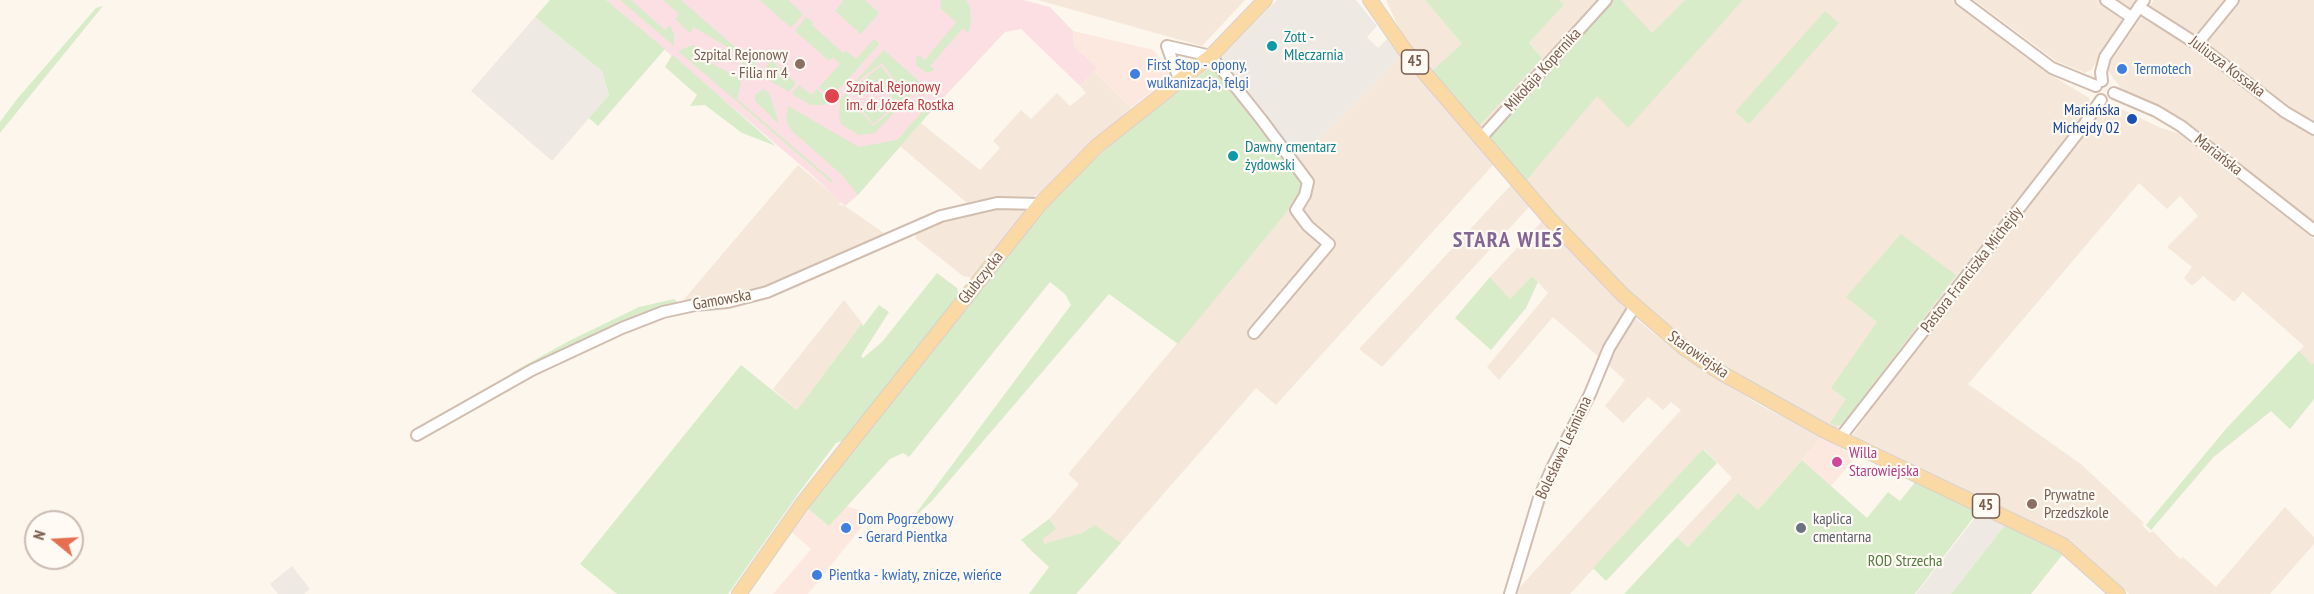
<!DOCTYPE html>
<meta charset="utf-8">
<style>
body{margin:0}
#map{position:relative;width:2314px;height:594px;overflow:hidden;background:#fdf6ec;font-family:"PT Sans Narrow",sans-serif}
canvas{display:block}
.north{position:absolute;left:24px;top:510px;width:60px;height:60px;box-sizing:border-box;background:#fffaf3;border:2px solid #cabbb1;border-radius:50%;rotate:288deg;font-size:16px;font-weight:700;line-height:24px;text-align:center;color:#7a5c4d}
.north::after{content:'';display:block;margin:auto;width:21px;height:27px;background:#e76f51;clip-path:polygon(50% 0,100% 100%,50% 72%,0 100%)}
</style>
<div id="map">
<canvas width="2314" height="594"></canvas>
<div class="north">N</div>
</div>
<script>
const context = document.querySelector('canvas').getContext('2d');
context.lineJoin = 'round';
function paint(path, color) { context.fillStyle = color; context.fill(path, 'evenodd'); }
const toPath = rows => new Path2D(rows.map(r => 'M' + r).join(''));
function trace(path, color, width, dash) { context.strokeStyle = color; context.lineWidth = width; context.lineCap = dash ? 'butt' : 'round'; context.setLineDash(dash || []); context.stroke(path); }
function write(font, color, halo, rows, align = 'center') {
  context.font = font + ' "PT Sans Narrow",sans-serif'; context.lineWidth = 4.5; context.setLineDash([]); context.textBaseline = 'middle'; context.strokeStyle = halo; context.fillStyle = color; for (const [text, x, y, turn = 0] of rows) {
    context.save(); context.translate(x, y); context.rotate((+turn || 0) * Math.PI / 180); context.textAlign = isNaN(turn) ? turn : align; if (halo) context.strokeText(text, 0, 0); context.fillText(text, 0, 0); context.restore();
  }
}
paint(toPath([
 [1038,0,1245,0,1202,46],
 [1386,0,1425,0,1462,44,1542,58,1529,43,1564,5,1559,0,1602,0,1480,130,1404,39],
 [1612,0,1954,0,2046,72,2089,98,2090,104,2088,110,2017,202,1957,276,1843,426,1836,428,1769,395,1703,357,1631,296,1577,242,1487,139],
 [1974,0,2139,0,2091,70,2085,73,2056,61],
 [2154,0,2314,0,2314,223,2179,117,2138,99,2121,88,2106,68],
 [1401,56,1494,164,1276,405,1256,388,1077,593,1026,546,1079,484,1068,474,1296,201,1231,88,1211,67,1218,60,1297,163],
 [1094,71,1131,108,1043,192,1032,197,979,200,967,203,900,146,921,123,980,170,1000,148,993,141,1021,110,1031,119,1057,93,1070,106,1086,93,1080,86],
 [2115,106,2161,128,2178,133,2314,239,2314,399,2290,429,2271,411,2214,457,2151,530,2146,525,2226,429,2304,346,2243,292,2234,302,2203,276,2192,286,2184,278,2192,267,2167,247,2198,216,2180,196,2167,209,2139,183,1968,384,2082,465,2144,523,2142,525,2150,533,2153,531,2180,559,2183,557,2216,587,2285,507,2314,537,2314,544,2270,594,2129,594,2070,540,1853,435,1895,374,2102,109],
 [798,165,842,202,838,204,845,206,888,236,793,277,724,297,680,304],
 [1511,185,1530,206,1382,367,1359,349],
 [1019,206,1027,211,974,278,963,276,915,238,918,230,989,208],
 [1544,219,1634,317,1684,358,1758,404,1822,437,1758,510,1738,493,1688,547,1677,537,1732,478,1704,449,1570,594,1518,594,1520,587,1681,410,1671,402,1663,410,1648,397,1623,423,1605,406,1625,380,1553,317,1499,380,1487,367,1548,293,1532,276,1510,299,1490,277],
 [844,300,862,323,797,410,773,389]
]), '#f5e8da');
paint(toPath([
 [1073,31,1154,50,1171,76,1131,108,1094,71,1097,68,1074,46],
 [1822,437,1856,457,1831,486,1802,460],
 [846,506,865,512,869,518,808,594,773,594,811,549,789,530,806,507,828,525]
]), '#fde8e0');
paint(toPath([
 [1277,0,1356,0,1377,26,1367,37,1378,48,1387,39,1401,56,1297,163,1218,60],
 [535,17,602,71,609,95,552,161,471,91],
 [1981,510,2005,525,1951,594,1916,594],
 [292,566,310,589,304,594,278,594,270,584]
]), '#efe9e4');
paint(toPath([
 [606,0,1023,0,1050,7,1073,31,1074,46,1097,68,1080,86,1021,29,1005,32,933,109,928,106,897,140,858,195,845,206,810,173]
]), '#fbdfe3');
paint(toPath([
 [550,0,606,0,665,49,598,126,589,118,609,95,602,71,535,17],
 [620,0,631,0,665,30,670,25,674,35,674,46],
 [663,0,681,0,744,55,749,51,757,58,755,67,751,68,740,62,742,56,694,27,690,33,675,19,679,14],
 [760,0,788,0,803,14,791,28],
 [844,0,865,0,879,13,861,34,835,11],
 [941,0,966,0,970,8,971,23,968,33,963,28,930,66,935,70,927,73,916,65,916,58,919,55,925,60,956,22,940,8],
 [1425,0,1559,0,1564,5,1529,43,1542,58,1478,127,1431,72,1462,44],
 [1612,0,1621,0,1652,33,1685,0,1743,0,1628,128,1597,96,1526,181,1489,137],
 [103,6,42,81,0,133,0,122,17,99,96,8],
 [1825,11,1839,23,1749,124,1735,112],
 [806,17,813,22,812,25,843,53,846,51,856,59,874,39,879,44,831,98,819,87,840,64,833,57,829,61,795,31],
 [693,45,697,47,694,54,737,77,741,71,743,74,737,99,833,181,832,183,678,51],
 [884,50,922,84,875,133,859,135,842,125,839,120,840,100,846,93,873,126,908,98,882,63,851,86],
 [672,55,676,58,776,146,742,133,705,105,690,106,697,95,665,67],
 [771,60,796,83,789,92,770,81,766,68],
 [881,66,905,97,873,124,861,108,870,101,876,108,890,96,879,82,862,96,857,96,851,90],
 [1211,67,1231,88,1305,184,1303,192,1296,201,1178,344,1109,294,931,502,911,520,1071,305,1065,294,1050,282,909,457,903,453,890,459,829,526,806,507,1058,194,1114,141],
 [799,85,811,95,817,89,829,101,823,105,811,105,792,94],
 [763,89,769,93,779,124,755,101,755,95],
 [928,105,933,109,858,195,842,175,792,131,786,120,788,106,859,147,897,140],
 [1901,234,1956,275,1843,424,1836,426,1830,423,1846,399,1831,388,1877,322,1846,297],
 [937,273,957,288,959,296,847,439,836,443,798,494,728,594,617,594,580,564,741,365,797,410,862,323,863,326,879,305,889,312,861,356,863,358,882,342],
 [1532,276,1538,282,1526,308,1491,350,1455,318,1490,277,1510,299],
 [674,299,680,304,510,380,511,373,569,341,639,307],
 [2299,351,2312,365,2314,363,2314,399,2290,429,2271,411,2213,457,2151,530,2146,525,2226,429],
 [1703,449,1717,463,1606,581,1593,568],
 [1802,460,1867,518,1888,492,1900,501,1916,481,1980,509,1915,594,1624,594,1677,537,1688,547,1738,493,1758,510],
 [1049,519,1056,529,1043,539,1044,544,1082,533,1095,525,1121,543,1076,594,1029,594,1049,567,1021,540],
 [2005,525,2040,540,2063,554,2031,594,1951,594]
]), '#d8ecc9');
const minor = toPath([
 [1961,0,2052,68,2096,86],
 [2106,0,2131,17],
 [2139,7,2197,44,2285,112,2314,129],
 [2197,44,2233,0],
 [1167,46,1211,56,1261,119,1308,182,1305,195,1296,210,1308,226,1329,244,1254,333],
 [1167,46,1180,82],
 [2102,81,2101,72,2105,57,2144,0],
 [2114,93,2156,111,2181,126,2314,230],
 [1480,139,1606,0],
 [417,435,532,370,622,328,663,312,695,305,728,302,767,292,941,216,997,203,1040,204],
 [1840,438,2081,129,2101,100],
 [1510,594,1539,498,1552,468,1590,394,1609,348,1633,309]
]);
const major = toPath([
 [1370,0,1404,49,1549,218,1623,295,1684,348,1718,371,1825,431,2063,545,2118,594],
 [739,594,802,504,1040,204,1097,146,1211,56,1265,0]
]);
trace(minor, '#d1beb0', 14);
trace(major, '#dad1cd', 16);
trace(minor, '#fff', 10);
trace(major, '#fbd9a5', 14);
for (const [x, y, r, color] of [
 [1272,46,6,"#0f9aa8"],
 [800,64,6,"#8d6e63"],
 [2122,69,6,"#3f7fe0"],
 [1135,74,6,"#3f7fe0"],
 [832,96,8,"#e0444e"],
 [2132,119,6,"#1a4fb4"],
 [1233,156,6,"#0f9aa8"],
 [1837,462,6,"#d1479c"],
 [2032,504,6,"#8d6e63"],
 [846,528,6,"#3f7fe0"],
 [1801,528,6,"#6b7280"],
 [817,575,6,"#3f7fe0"]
]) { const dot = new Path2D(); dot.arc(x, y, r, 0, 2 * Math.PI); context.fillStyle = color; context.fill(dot); trace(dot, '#fffaf3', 2); }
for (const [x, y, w] of [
 [1415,62,27],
 [1986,506,27]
]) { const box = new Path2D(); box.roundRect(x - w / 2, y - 12, w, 24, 4.5); context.fillStyle = '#fffaf3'; context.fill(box); trace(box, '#7a5c4d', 1.5); }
write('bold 15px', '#7a5c4d', null, [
 ["45",1415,62],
 ["45",1986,506]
]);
write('16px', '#0d838f', '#fffaf3', [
 ["Zott -",1284,37],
 ["Mleczarnia",1284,55],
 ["Dawny cmentarz",1245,147],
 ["żydowski",1245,165]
], 'left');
write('16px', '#785e54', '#fffaf3', [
 ["Szpital Rejonowy",788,55],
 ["- Filia nr 4",788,73],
 ["Prywatne",2044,495,"left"],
 ["Przedszkole",2044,513,"left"]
], 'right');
write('16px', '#366cbe', '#fffaf3', [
 ["First Stop - opony,",1147,65],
 ["wulkanizacja, felgi",1147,83],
 ["Termotech",2134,69],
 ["Dom Pogrzebowy",858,519],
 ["- Gerard Pientka",858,537],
 ["Pientka - kwiaty, znicze, wieńce",829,575]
], 'left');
write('16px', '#7a5c4d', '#fffaf3', [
 ["Juliusza Kossaka",2227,67,37],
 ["Mikołaja Kopernika",1543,70,-48],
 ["Mariańska",2218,155,38],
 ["Pastora Franciszka Michejdy",1972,270,-52],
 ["Głubczycka",981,278,-52],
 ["Gamowska",722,300,-10],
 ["Starowiejska",1698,355,35],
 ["Bolesława Leśmiana",1564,448,-65]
]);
write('16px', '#be3a42', '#fffaf3', [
 ["Szpital Rejonowy",846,87],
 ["im. dr Józefa Rostka",846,105]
], 'left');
write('16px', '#164399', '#fffaf3', [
 ["Mariańska",2120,110],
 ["Michejdy 02",2120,128]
], 'right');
write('16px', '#b23c85', '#fffaf3', [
 ["Willa",1849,453],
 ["Starowiejska",1849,471]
], 'left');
write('16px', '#5b616d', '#fffaf3', [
 ["kaplica",1813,519],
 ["cmentarna",1813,537]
], 'left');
write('16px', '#537a41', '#fffaf3', [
 ["ROD Strzecha",1905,561]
]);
context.letterSpacing = '1.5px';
write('bold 22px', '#846695', '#fffaf3', [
 ["STARA WIEŚ",1508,241]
]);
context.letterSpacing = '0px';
</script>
